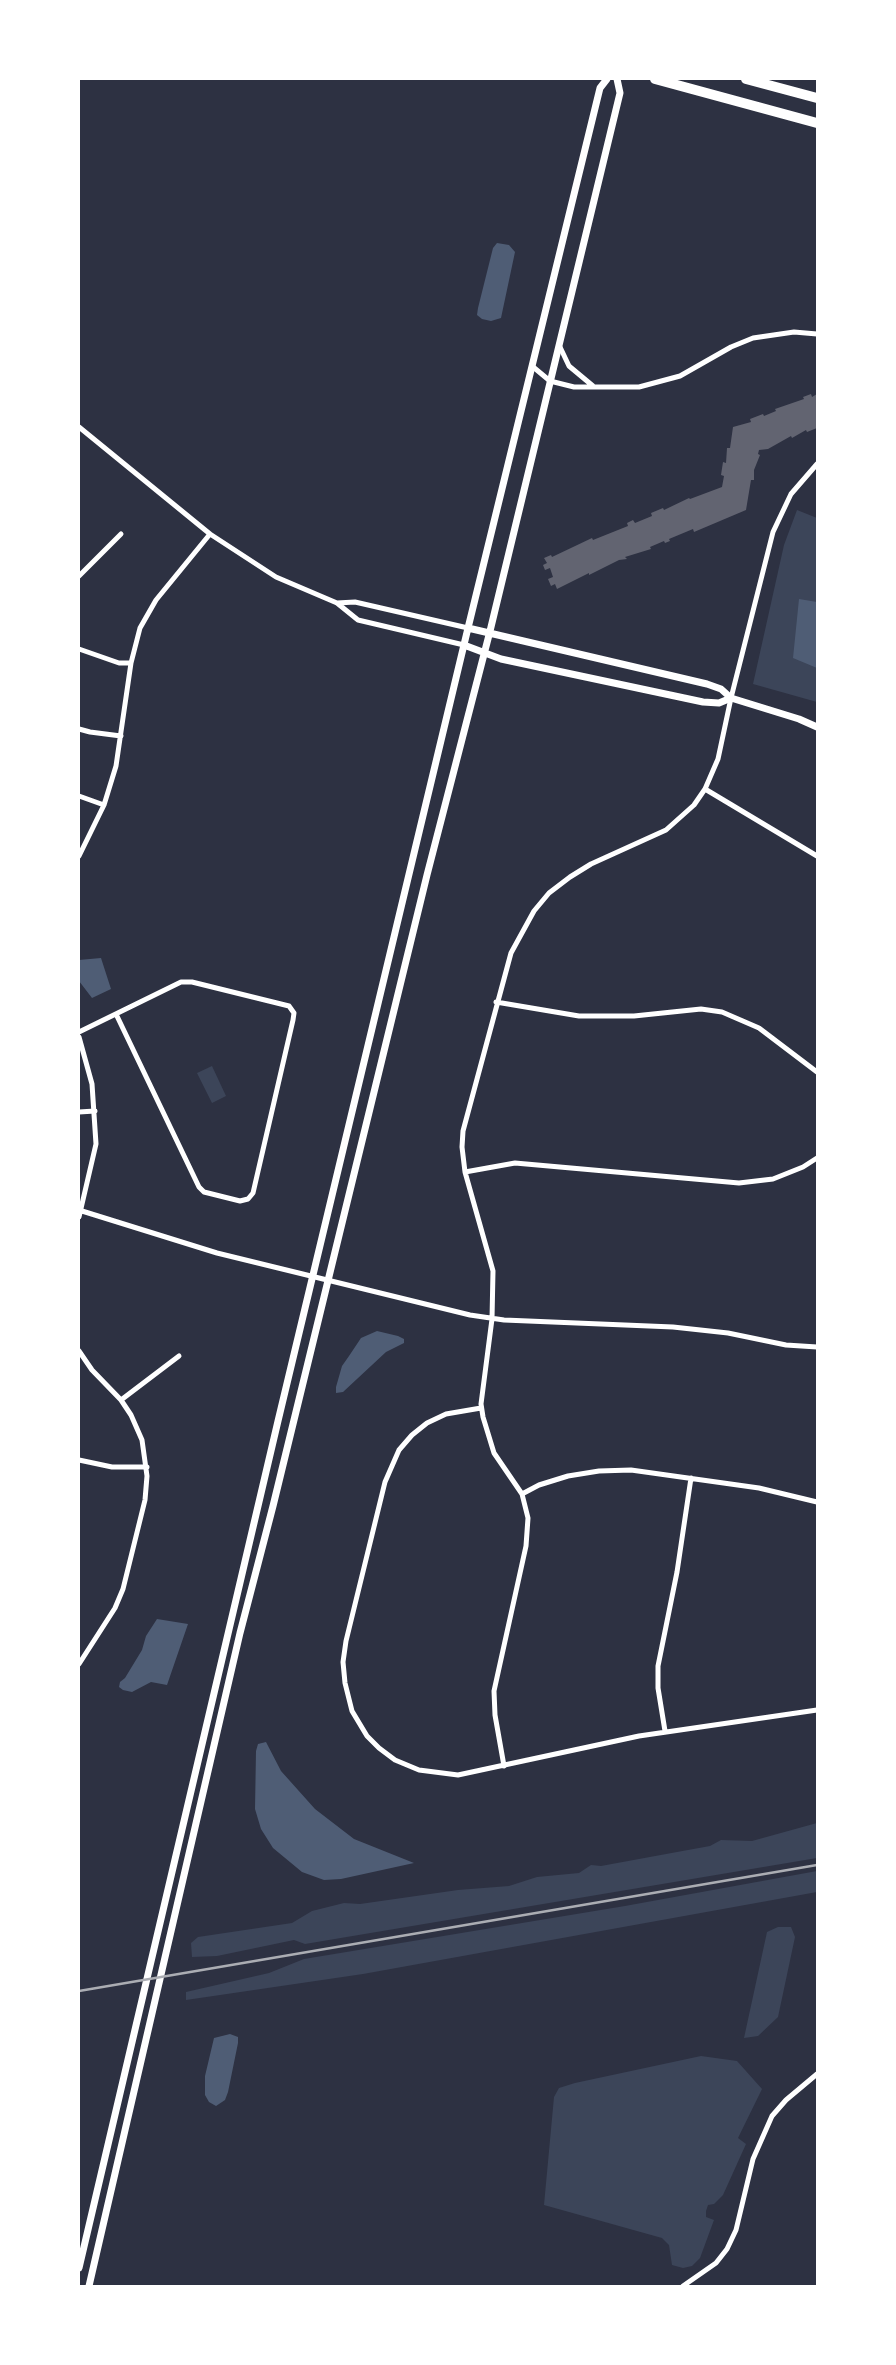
<!DOCTYPE html>
<style>
body{margin:0}
#map{position:relative;width:896px;height:2365px;overflow:hidden;background:#2d3142;font-family:"Roboto Condensed",sans-serif}
canvas{display:block}
.frame{position:absolute;inset:0;border:80px solid #fff;pointer-events:none}
</style>
<div id="map">
<canvas width="896" height="2365"></canvas>
<div class="frame"></div>
</div>
<script>
const context = document.querySelector('canvas').getContext('2d');
context.lineJoin = 'round';
function paint(path, color) { context.fillStyle = color; context.fill(path, 'evenodd'); }
const toPath = rows => new Path2D(rows.map(r => 'M' + r).join(''));
function trace(path, color, width, dash) { context.strokeStyle = color; context.lineWidth = width; context.lineCap = dash ? 'butt' : 'round'; context.setLineDash(dash || []); context.stroke(path); }
paint(toPath([
 [797,510,817,518,817,702,753,684,784,545],
 [212,1066,226,1096,212,1103,197,1073],
 [817,1823,817,1858,305,1944,294,1940,217,1956,192,1957,191,1943,198,1937,292,1923,312,1911,344,1903,360,1904,458,1890,509,1886,537,1877,579,1873,591,1865,601,1866,677,1852,710,1846,721,1840,752,1841],
 [817,1871,817,1892,363,1974,186,2000,186,1992,269,1973,304,1959,625,1906],
 [778,1927,791,1927,795,1937,778,2017,758,2036,744,2038,767,1932],
 [701,2056,737,2061,762,2089,738,2138,746,2144,723,2195,714,2204,708,2205,706,2211,706,2217,714,2220,700,2258,692,2266,683,2268,672,2265,669,2245,662,2238,544,2205,554,2097,559,2088,575,2083]
]), '#3c4559');
paint(toPath([
 [497,243,509,245,515,252,501,318,491,321,482,319,477,315,478,308,493,248],
 [799,599,817,602,817,668,793,658],
 [101,958,111,989,92,998,79,981,79,960],
 [377,1331,398,1336,404,1339,404,1343,386,1352,343,1392,336,1393,336,1387,342,1366,349,1356,361,1338],
 [157,1619,188,1624,167,1685,151,1682,132,1692,123,1690,119,1687,120,1682,125,1678,142,1650,146,1636],
 [266,1742,281,1771,315,1809,354,1839,414,1863,341,1879,324,1880,302,1872,273,1848,261,1829,255,1809,256,1751,258,1744],
 [230,2034,238,2037,238,2043,228,2092,225,2100,216,2106,209,2102,205,2095,205,2076,214,2038]
]), '#4f5d75');
paint(toPath([
 [811,394,812,397,817,394,817,428,807,432,806,430,792,438,791,436,768,449,759,450,758,454,760,455,754,470,754,480,751,480,746,510,694,532,693,529,669,539,670,541,665,543,664,541,650,547,651,549,625,557,627,559,619,560,589,575,589,573,557,589,555,584,551,586,548,579,553,577,550,568,545,570,543,565,547,563,544,558,551,555,552,557,592,538,593,540,628,526,627,523,633,520,635,523,652,516,651,513,663,508,664,510,689,498,690,499,722,487,724,476,721,475,723,462,726,463,727,448,730,448,733,427,751,422,750,419,763,414,764,416,776,411,775,409,804,399,803,397]
]), '#626471');
trace(toPath([
 [560,347,569,366,593,386],
 [532,366,550,381,574,387,639,387,680,376,731,347,753,338,794,332,817,334],
 [79,427,210,534,276,577,337,603,358,620,464,645],
 [79,576,121,534],
 [337,603,355,602,468,628],
 [79,649,119,663,131,663],
 [79,729,90,732,121,736],
 [705,789,817,856],
 [79,796,104,805],
 [79,856,104,805,116,766,131,663,140,628,156,600,210,534],
 [496,1002,579,1016,634,1016,701,1009,722,1012,759,1028,817,1072],
 [79,1032,181,982,192,982,289,1006,294,1013,293,1020,253,1193,248,1199,240,1201,204,1192,199,1187,116,1014],
 [79,1037,92,1084,96,1144,79,1217],
 [79,1112,95,1111],
 [465,1172,515,1163,739,1183,773,1179,803,1167,817,1158],
 [82,1211,217,1253,470,1315,504,1320,673,1327,728,1333,786,1345,817,1347],
 [79,1351,92,1370,121,1400,131,1415,142,1440,147,1476,145,1500,123,1589,115,1608,79,1664],
 [121,1400,179,1356],
 [481,1408,446,1414,427,1423,412,1435,399,1450,385,1482,346,1641,343,1662,345,1683,352,1711,367,1736,379,1748,395,1760,419,1770,458,1775,639,1736,817,1710],
 [79,1460,112,1467,147,1467],
 [522,1494,539,1485,568,1476,599,1471,631,1470,759,1488,817,1502],
 [665,1731,658,1688,658,1666,677,1572,691,1478],
 [504,1766,495,1715,494,1691,526,1546,528,1518,522,1494,494,1453,483,1417,481,1404,492,1319,493,1271,465,1172,462,1147,463,1131,511,953,534,911,549,893,570,877,591,864,666,830,694,805,705,789,718,759,731,698,773,532,791,494,817,464],
 [683,2286,716,2263,727,2249,736,2230,753,2159,772,2116,786,2100,817,2074]
]), '#fff', 5);
trace(toPath([
 [468,628,707,684,721,689,731,698,799,719,817,727],
 [464,645,501,659,703,702,719,703,731,698],
 [79,2268,278,1421,468,628,600,88,607,79],
 [89,2286,240,1633,273,1506,427,875,490,631,620,93,617,79]
]), '#fff', 7);
trace(toPath([
 [655,79,817,123],
 [746,79,817,98]
]), '#fff', 10);
trace(toPath([
 [79,1991,817,1865]
]), '#abadb3', 2.5);
</script>
